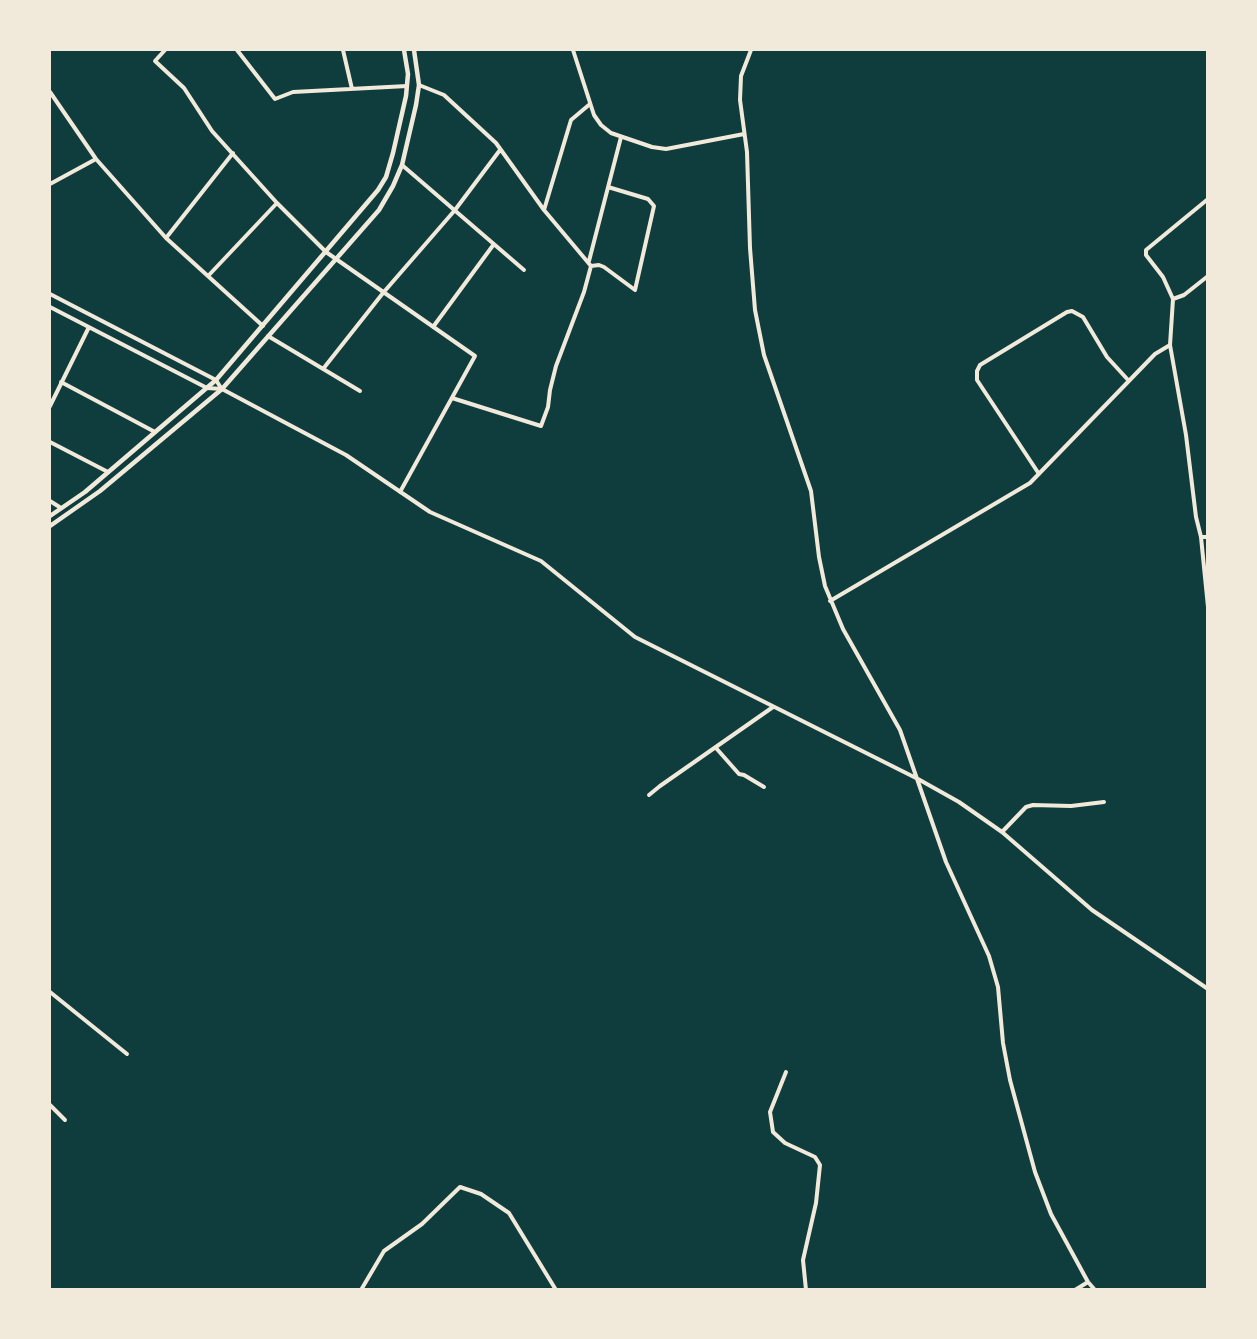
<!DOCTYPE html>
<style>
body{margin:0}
#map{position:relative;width:1257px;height:1339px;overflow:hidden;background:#0f3d3e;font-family:"Nunito Sans",sans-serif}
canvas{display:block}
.frame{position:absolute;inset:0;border:51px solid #f1e9da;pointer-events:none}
</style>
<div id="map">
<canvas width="1257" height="1339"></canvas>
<div class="frame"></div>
</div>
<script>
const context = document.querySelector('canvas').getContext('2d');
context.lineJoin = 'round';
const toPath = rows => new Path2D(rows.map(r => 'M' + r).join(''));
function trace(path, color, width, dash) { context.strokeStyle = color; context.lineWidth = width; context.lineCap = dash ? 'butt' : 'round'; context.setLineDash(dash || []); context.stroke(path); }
trace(toPath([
 [165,50,155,61,184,88,212,131,277,203,326,252,475,356,400,492],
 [237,50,275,99,293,92,407,86],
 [343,50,352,89],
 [573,50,594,115,601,125,611,133,652,147,666,149,744,134],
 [751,50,741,76,740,100,747,152,750,248,755,310,764,355,811,491,819,557,825,586,843,629,900,730,946,862,989,956,998,987,1003,1043,1010,1080,1035,1172,1051,1214,1088,1282,1095,1290],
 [419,85,444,95,496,143,544,210,591,266,584,292,556,366,550,390,548,407,541,426,452,398],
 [50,92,96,159,166,238,263,326],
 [402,165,524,270],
 [50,184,96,159],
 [1208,199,1146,250,1146,255,1163,277,1173,299,1170,345,1186,435,1196,517,1201,537,1208,607],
 [544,210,571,120,590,104],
 [166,238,233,153],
 [589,261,621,137],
 [591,266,599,265,604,267,635,290,654,206,648,199,608,187],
 [209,275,277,203],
 [50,294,216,380,221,388],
 [1173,299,1184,295,1208,276],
 [50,307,207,388,222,389,346,455,430,512,541,561,635,637,918,779,959,802,1002,832,1092,910,1208,989],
 [433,327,494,244],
 [268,336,360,391],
 [323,369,383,293,455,210,500,150],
 [61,382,155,432],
 [50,406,89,327],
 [50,442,108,472],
 [1039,474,977,380,977,371,980,365,1067,312,1072,311,1083,317,1107,357,1129,381],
 [50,501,61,508],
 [1201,537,1208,537],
 [830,601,1030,483,1155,354,1170,345],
 [716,748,739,774,744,775,764,787],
 [649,795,660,786,773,707],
 [1002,832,1026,807,1033,805,1071,806,1104,802],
 [50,992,127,1054],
 [786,1072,770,1112,773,1132,785,1143,815,1157,820,1165,816,1203,803,1260,806,1290],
 [50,1105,65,1120],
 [361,1290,384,1251,422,1224,460,1187,481,1194,509,1213,556,1290],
 [1075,1290,1088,1282]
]), '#f1e9da', 4);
trace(toPath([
 [50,516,85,492,216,380,378,190,386,177,393,153,406,96,408,74,404,50],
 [50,526,100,491,222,389,379,210,393,186,402,165,416,105,419,85,414,50]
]), '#f1e9da', 4.5);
</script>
